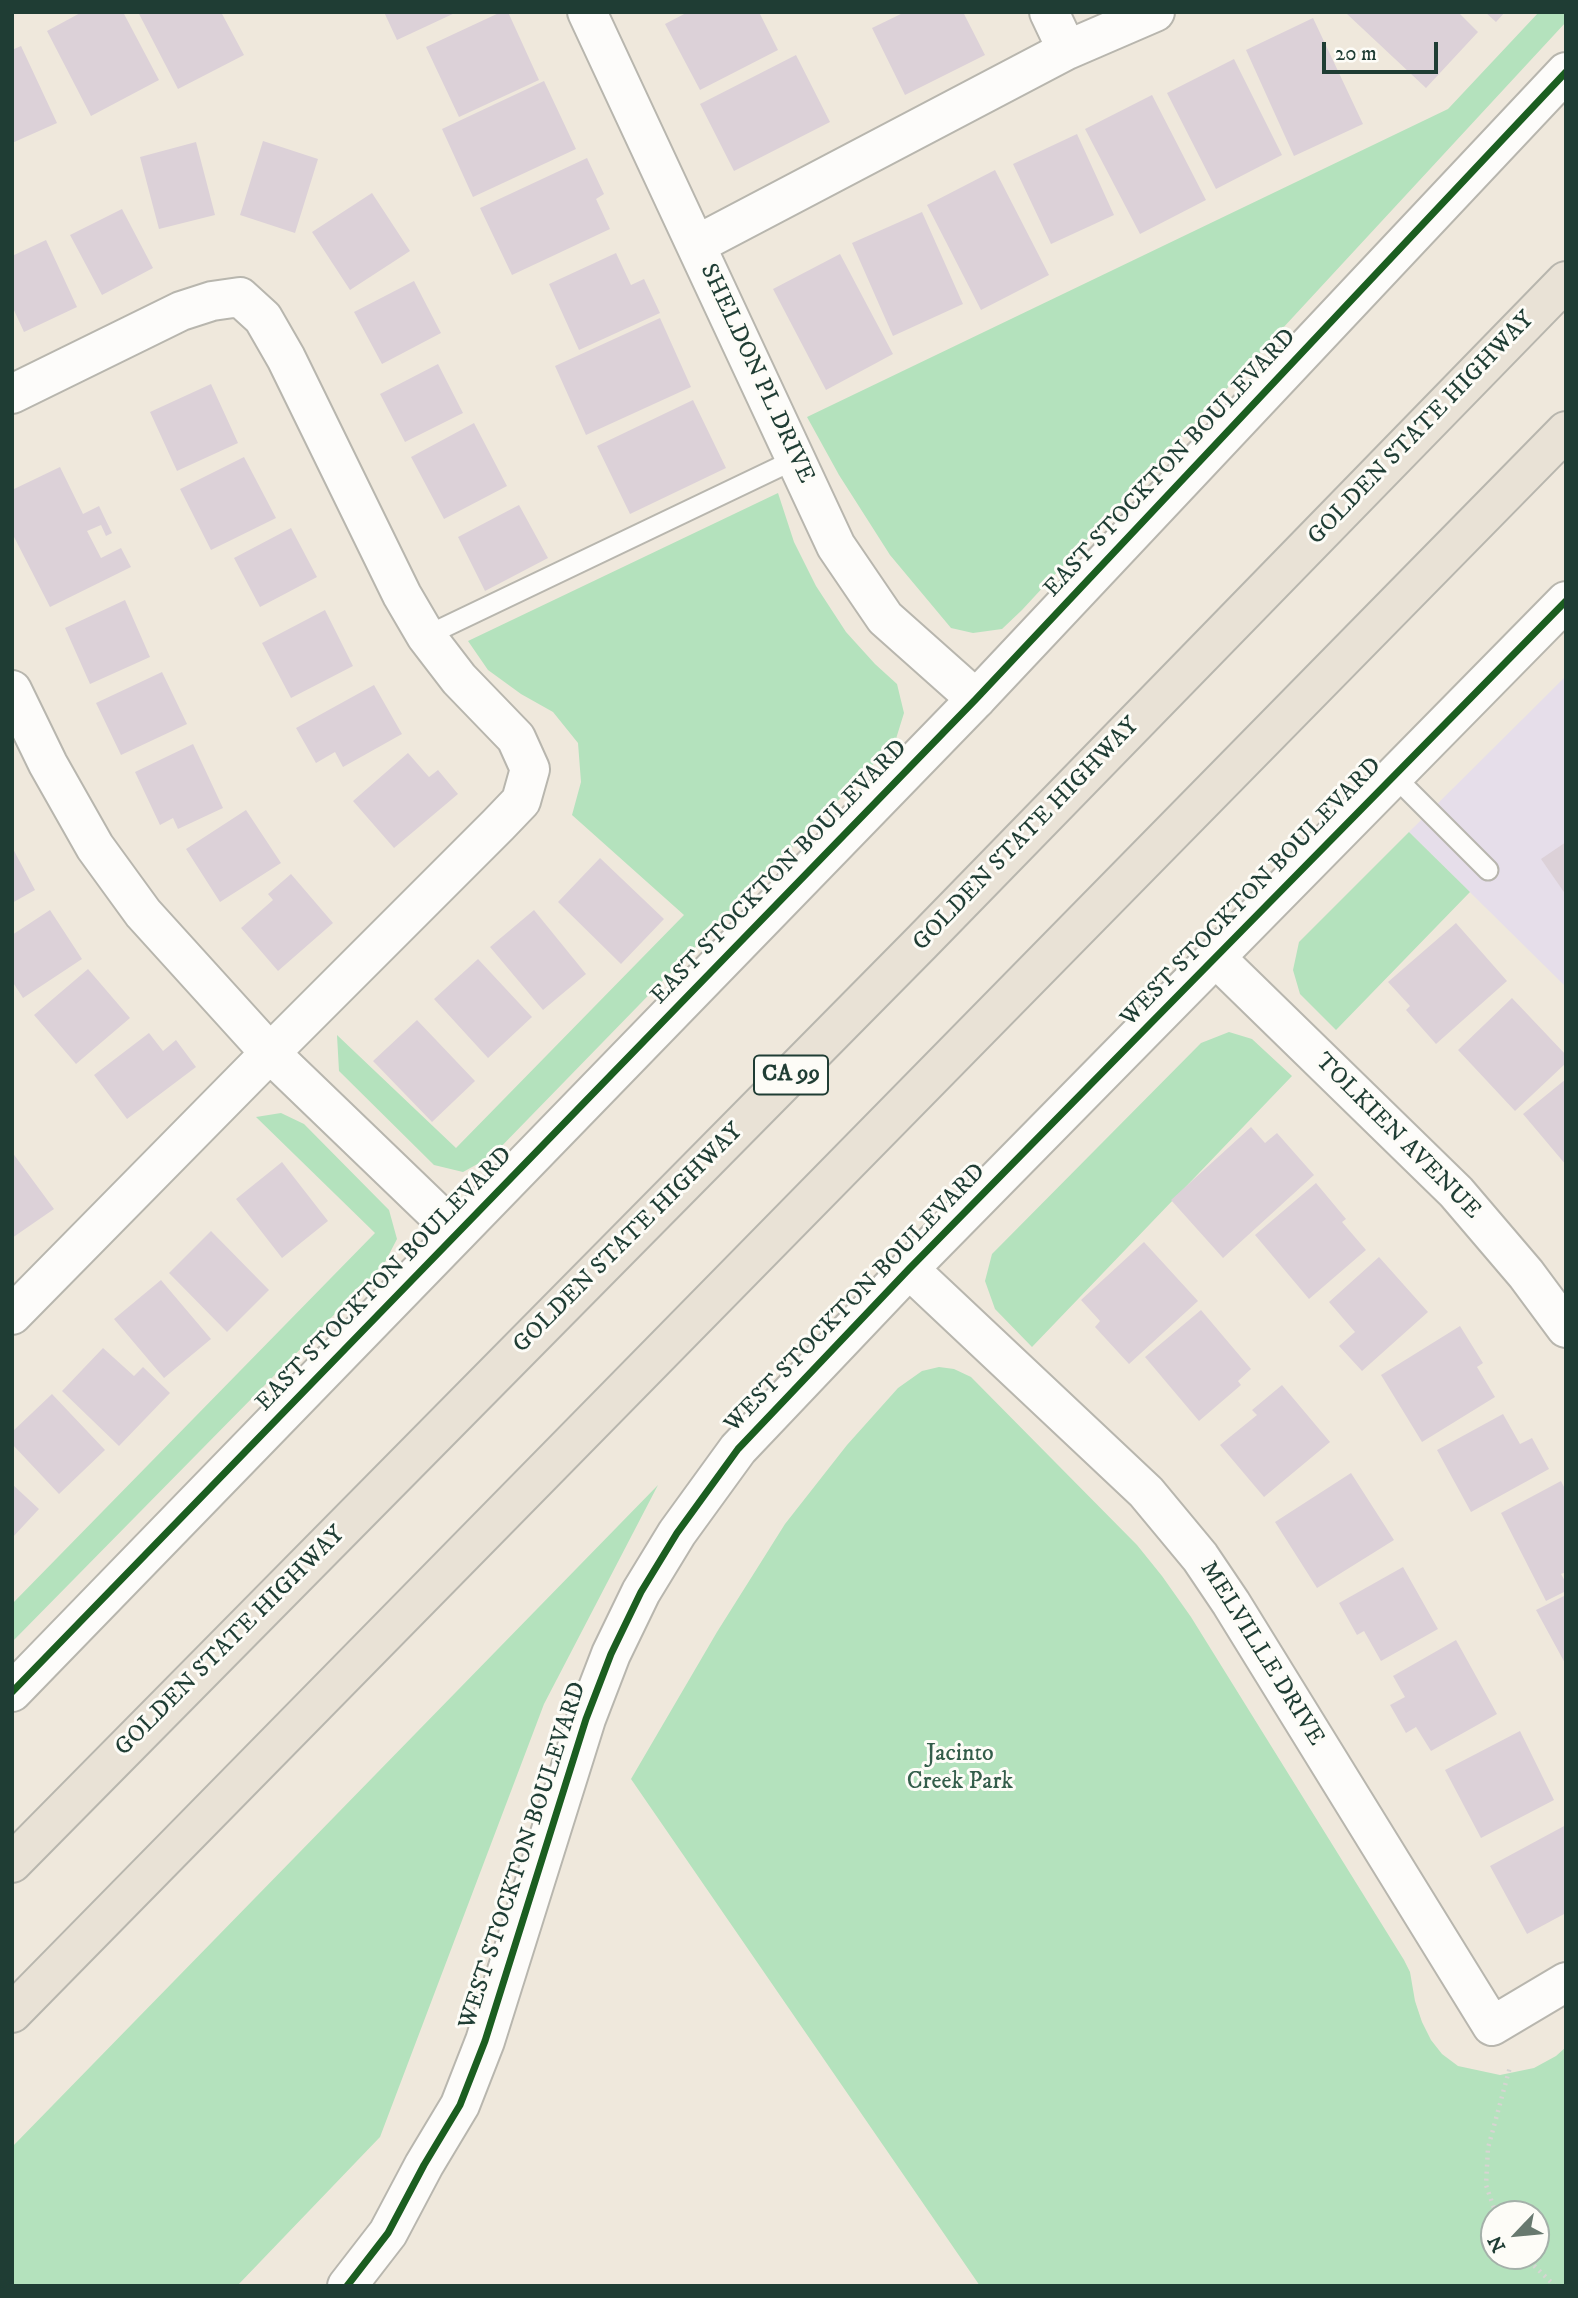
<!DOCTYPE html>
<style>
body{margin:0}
#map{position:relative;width:1578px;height:2298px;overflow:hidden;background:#efe8dc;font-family:"IM FELL DW Pica",serif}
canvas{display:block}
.frame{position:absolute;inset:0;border:14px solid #1f3d34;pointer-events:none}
.north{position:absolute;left:1480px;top:2200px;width:70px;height:70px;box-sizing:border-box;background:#fdfcf7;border:2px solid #a4b0a9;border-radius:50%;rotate:244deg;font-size:19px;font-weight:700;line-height:28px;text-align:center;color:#1f3d34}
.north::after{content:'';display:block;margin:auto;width:24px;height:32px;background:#68796f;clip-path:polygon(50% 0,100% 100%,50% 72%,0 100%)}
.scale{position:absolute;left:1322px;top:42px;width:116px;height:32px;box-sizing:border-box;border:4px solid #1f3d34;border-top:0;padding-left:9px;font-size:21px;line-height:24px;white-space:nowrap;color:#1f3d34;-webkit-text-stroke:5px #fdfcf7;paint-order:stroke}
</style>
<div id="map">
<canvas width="1578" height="2298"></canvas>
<div class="frame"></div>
<div class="north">N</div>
<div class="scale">20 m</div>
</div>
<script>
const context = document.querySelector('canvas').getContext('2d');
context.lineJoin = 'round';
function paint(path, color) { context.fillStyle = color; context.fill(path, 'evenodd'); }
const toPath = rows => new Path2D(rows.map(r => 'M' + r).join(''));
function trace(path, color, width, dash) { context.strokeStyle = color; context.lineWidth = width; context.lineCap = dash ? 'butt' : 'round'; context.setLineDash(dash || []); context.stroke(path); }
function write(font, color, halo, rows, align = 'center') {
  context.font = font + ' "IM FELL DW Pica",serif'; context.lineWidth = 6; context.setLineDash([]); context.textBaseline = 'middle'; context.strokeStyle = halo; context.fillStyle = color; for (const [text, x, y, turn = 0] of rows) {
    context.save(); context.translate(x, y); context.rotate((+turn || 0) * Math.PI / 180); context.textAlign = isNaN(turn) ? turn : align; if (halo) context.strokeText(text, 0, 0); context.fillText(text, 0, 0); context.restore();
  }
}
paint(toPath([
 [1566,676,1566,987,1409,832]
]), '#e6deea');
paint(toPath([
 [1539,12,1566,12,1566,22,1022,610,1002,629,973,633,951,628,890,555,839,475,807,417,1448,109],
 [778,493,794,542,816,586,846,632,875,664,897,684,904,713,895,742,492,1156,463,1172,434,1165,339,1071,337,1035,456,1148,684,915,572,815,581,782,578,743,553,712,521,694,488,670,468,641],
 [1409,832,1470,892,1336,1030,1300,994,1293,970,1299,942],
 [1229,1032,1252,1039,1292,1076,1032,1347,995,1309,985,1281,992,1254,1201,1043],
 [281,1113,304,1124,389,1210,397,1239,384,1264,12,1642,12,1604,375,1233,256,1117],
 [939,1367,954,1369,971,1377,1137,1545,1162,1576,1191,1617,1404,1960,1410,1972,1415,2001,1422,2022,1431,2040,1442,2054,1458,2066,1500,2075,1534,2068,1556,2056,1566,2047,1566,2286,980,2286,631,1779,717,1632,785,1524,847,1445,898,1388,922,1371],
 [1536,2214,1536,2256,1494,2256,1494,2214],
 [658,1485,544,1704,380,2137,237,2286,12,2286,12,2147]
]), '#b4e2bd');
paint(toPath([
 [82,12,123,12,159,80,91,116,47,31],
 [138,12,221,12,244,55,178,89],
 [384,12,457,12,397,40],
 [501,12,508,12,539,80,459,117,426,47],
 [688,12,759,12,778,50,700,90,665,24],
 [905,12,963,12,985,55,905,95,872,28],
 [1348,12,1458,12,1478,32,1426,88,1347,14],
 [1485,12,1505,12,1496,22],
 [1313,18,1363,124,1294,156,1246,50],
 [21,46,57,123,12,143,12,50],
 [796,55,830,122,734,171,700,104],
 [1234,59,1282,155,1216,189,1167,93],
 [544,81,576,149,473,197,442,129],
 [1152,95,1206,200,1140,234,1085,129],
 [1077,134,1114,215,1051,244,1013,164],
 [263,141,318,159,295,233,240,215],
 [196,142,215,215,159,229,140,157],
 [587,158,604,194,596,199,610,229,512,275,480,208],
 [995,170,1049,275,981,310,927,205],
 [372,193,410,251,350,290,312,232],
 [122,209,153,268,102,295,70,235],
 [922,212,963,304,893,336,852,243],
 [46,240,77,307,24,332,12,306,12,256],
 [616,253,631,285,644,279,660,313,579,350,549,284],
 [840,254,893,354,826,390,773,289],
 [414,281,441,333,382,364,354,312],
 [660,318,691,387,586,435,555,366],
 [438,364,463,413,405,442,380,394],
 [211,384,238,443,177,471,150,412],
 [693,400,726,468,630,514,597,446],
 [474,423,507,486,444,519,411,457],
 [244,457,276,518,211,550,180,489],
 [60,467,83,514,99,506,112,533,106,536,101,525,87,531,101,558,121,548,131,567,50,607,12,533,12,490],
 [519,505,548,558,485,591,458,537],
 [291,528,317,577,260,607,234,558],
 [125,600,150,657,90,684,65,628],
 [325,610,353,666,291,698,262,643],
 [162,672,187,724,121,755,96,703],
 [374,685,402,734,343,767,335,752,316,763,296,728],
 [193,744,223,808,178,829,173,818,160,825,135,772],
 [408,753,429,777,438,770,458,794,394,848,353,801],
 [246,810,281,863,220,902,186,849],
 [1566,842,1566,895,1541,859],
 [12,847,35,890,12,903],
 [600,858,664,919,621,964,558,902],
 [291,874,333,923,278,971,241,928,273,900,268,894],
 [50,910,82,959,23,998,12,981,12,935],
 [534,910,586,974,543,1010,490,947],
 [1456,923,1507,981,1436,1044,1406,1010,1410,1006,1388,982],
 [478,959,532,1017,488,1058,434,999],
 [88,969,130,1018,76,1064,34,1015],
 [1512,998,1566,1055,1566,1063,1515,1111,1458,1050],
 [417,1020,475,1081,432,1122,373,1061],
 [149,1033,163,1051,176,1040,196,1067,127,1119,94,1075],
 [1566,1079,1566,1165,1523,1114],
 [1251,1127,1265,1143,1277,1133,1314,1175,1223,1258,1171,1200],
 [12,1152,54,1209,12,1238],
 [282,1162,328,1221,282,1258,236,1199],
 [1316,1183,1346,1219,1342,1222,1366,1250,1309,1299,1255,1235],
 [211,1231,269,1290,227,1332,169,1273],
 [1144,1242,1198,1301,1129,1364,1095,1327,1100,1321,1081,1300],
 [1379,1257,1428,1312,1362,1371,1339,1346,1355,1332,1329,1302],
 [161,1280,211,1339,164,1378,114,1319],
 [1201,1310,1251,1369,1238,1381,1241,1385,1199,1421,1145,1357],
 [1460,1326,1483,1363,1477,1367,1495,1397,1422,1442,1381,1375],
 [103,1348,134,1376,143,1367,170,1393,119,1446,62,1391],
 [1282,1385,1330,1442,1264,1497,1220,1445,1257,1415,1252,1410],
 [52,1394,105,1450,59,1494,12,1444,12,1432],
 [1503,1414,1520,1444,1532,1438,1549,1469,1471,1512,1437,1450],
 [1351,1473,1394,1540,1317,1588,1275,1522],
 [1561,1481,1566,1491,1566,1572,1561,1574,1566,1583,1566,1591,1546,1601,1501,1513],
 [12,1484,39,1509,12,1538],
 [1403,1567,1438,1629,1381,1661,1364,1631,1357,1635,1339,1603],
 [1566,1595,1566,1665,1536,1610],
 [1456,1640,1497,1714,1431,1751,1416,1727,1406,1733,1390,1705,1405,1697,1393,1676],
 [1520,1731,1554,1800,1481,1838,1445,1770],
 [1566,1825,1566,1913,1527,1934,1490,1866]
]), '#dcd1d8');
const service = toPath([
 [426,636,796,459],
 [1393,775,1488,870]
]);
const minor = toPath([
 [587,12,836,546,885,618,976,699],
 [1049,12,1067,50],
 [696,245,1067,50,1155,12],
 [12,394,181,311,212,301,240,297,263,318,286,358,402,595,426,636,459,679,516,738,530,769,521,801,498,825,270,1053,12,1315],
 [12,690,48,764,95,847,143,913,270,1053,457,1233],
 [1216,958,1456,1192,1526,1274,1566,1328],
 [909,1269,1146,1492,1200,1557,1231,1603,1492,2026,1566,1982]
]);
const tertiary = toPath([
 [12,1692,976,699,1566,72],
 [347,2286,388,2233,424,2165,460,2105,485,2041,586,1719,611,1654,641,1592,677,1533,738,1449,909,1269,1566,601]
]);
const motorway = toPath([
 [12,1863,921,943,1566,281],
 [12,2013,1566,431]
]);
trace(service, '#b8b6ae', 23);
trace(minor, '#b8b6ae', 42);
trace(tertiary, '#b8b6ae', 42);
trace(motorway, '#b8b6ae', 42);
trace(toPath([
 [1496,2214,1486,2185,1488,2148,1510,2067],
 [1524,2256,1555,2286]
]), '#d6d5d2', 4.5, [2, 5]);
trace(service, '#fdfcfa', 19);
trace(minor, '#fdfcfa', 38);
trace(tertiary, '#fdfcfa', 38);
trace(motorway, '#e9e2d6', 38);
trace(toPath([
 [12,1692,976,699,1566,72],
 [347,2286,388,2233,424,2165,460,2105,485,2041,586,1719,611,1654,641,1592,677,1533,738,1449,909,1269,1566,601]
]), '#1b5e20', 7);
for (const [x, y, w] of [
 [791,1075,74]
]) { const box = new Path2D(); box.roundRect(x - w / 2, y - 19.5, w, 39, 5); context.fillStyle = '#fdfcf7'; context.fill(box); trace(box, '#1f3d34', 2); }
write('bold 23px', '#1f3d34', null, [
 ["CA 99",791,1075]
]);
write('24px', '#1f3d34', '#fdfcf7', [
 ["SHELDON PL DRIVE",756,374,65],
 ["GOLDEN STATE HIGHWAY",1422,429,-46],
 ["EAST STOCKTON BOULEVARD",1171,464,-47],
 ["GOLDEN STATE HIGHWAY",1027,835,-46],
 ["EAST STOCKTON BOULEVARD",780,873,-46],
 ["WEST STOCKTON BOULEVARD",1252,893,-46],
 ["TOLKIEN AVENUE",1397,1137,45],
 ["GOLDEN STATE HIGHWAY",629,1239,-45],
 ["EAST STOCKTON BOULEVARD",385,1280,-46],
 ["WEST STOCKTON BOULEVARD",856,1299,-46],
 ["GOLDEN STATE HIGHWAY",231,1642,-45],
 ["MELVILLE DRIVE",1261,1654,58],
 ["WEST STOCKTON BOULEVARD",524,1856,-72]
]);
write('24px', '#335d4a', '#fdfcf7', [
 ["Jacinto",960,1755],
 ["Creek Park",960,1783]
]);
</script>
